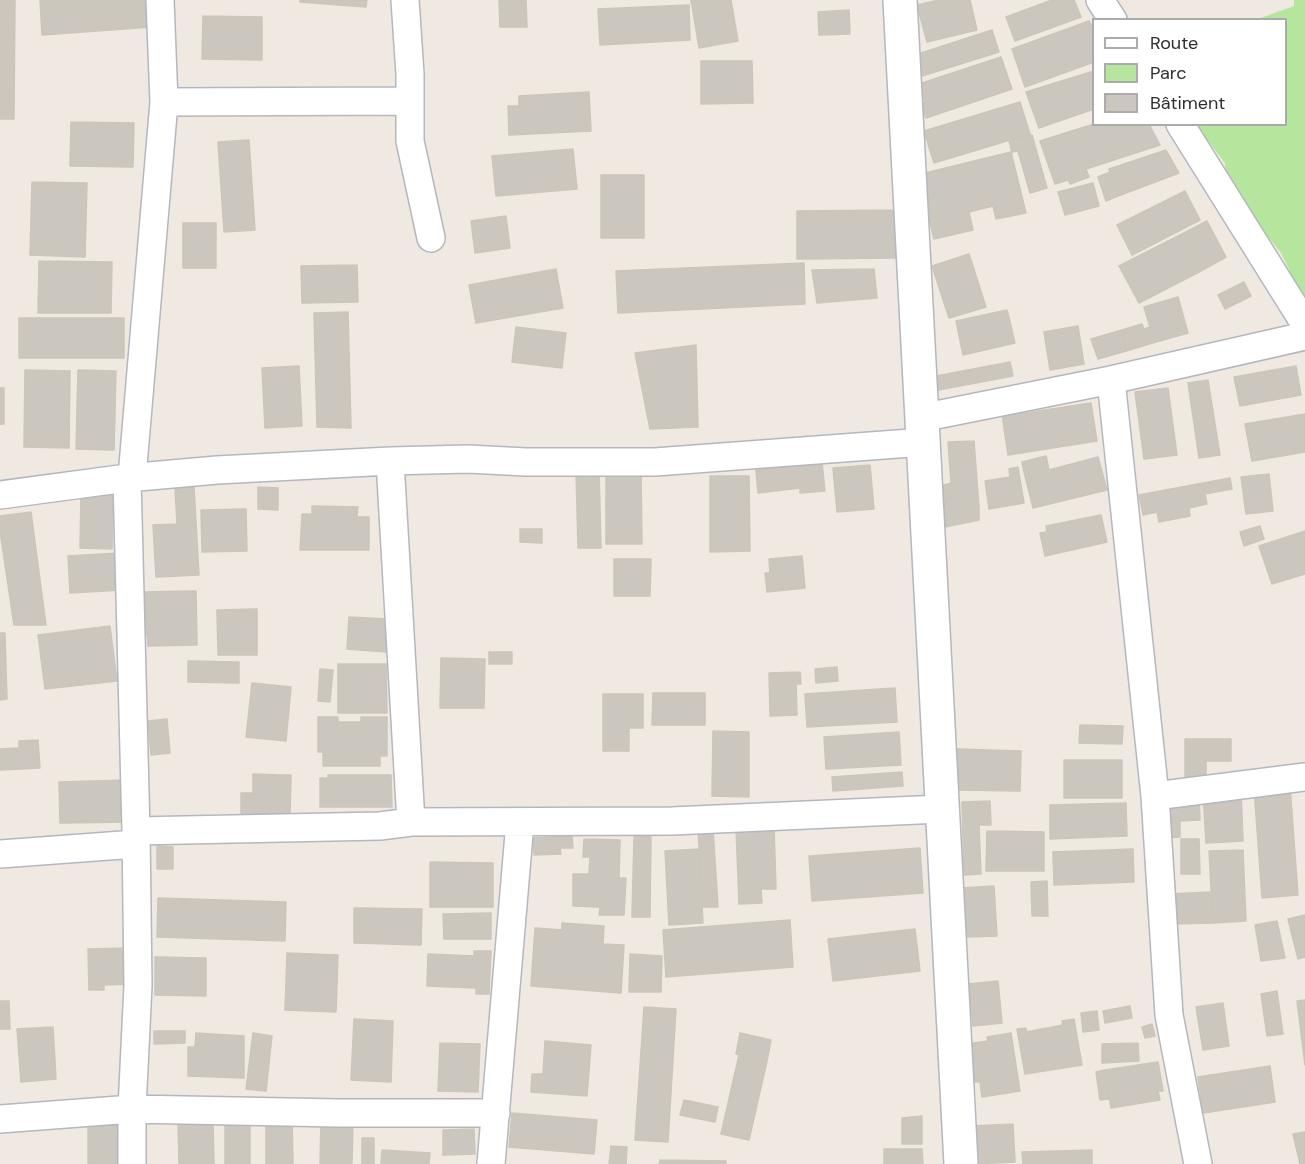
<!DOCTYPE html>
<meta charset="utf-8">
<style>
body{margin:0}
#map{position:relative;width:1305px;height:1164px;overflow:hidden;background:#efe9e1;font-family:"DM Sans",sans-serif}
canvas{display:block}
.legend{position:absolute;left:1092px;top:18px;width:195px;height:108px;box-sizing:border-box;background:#fff;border:2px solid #ababab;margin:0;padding:8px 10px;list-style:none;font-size:18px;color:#2e2e2e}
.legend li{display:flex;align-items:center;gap:12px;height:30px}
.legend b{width:30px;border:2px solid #ababab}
</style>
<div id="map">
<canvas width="1305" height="1164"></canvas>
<ul class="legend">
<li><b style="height:8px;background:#fff"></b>Route</li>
<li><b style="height:16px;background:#b6e59e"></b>Parc</li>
<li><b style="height:16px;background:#cbc7bf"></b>Bâtiment</li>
</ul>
</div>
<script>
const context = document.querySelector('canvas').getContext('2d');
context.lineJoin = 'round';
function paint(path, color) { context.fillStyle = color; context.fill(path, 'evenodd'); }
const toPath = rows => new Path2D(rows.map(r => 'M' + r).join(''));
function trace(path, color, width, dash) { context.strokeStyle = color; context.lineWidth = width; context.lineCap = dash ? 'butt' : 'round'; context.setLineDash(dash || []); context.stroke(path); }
paint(toPath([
 [1294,0,1305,0,1305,296,1290,284,1289,269,1281,253,1248,212,1226,195,1225,163,1196,125,1286,124,1286,20,1258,19,1294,6]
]), '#b6e59e');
const building = toPath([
 [0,0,15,0,14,119,0,119,0,0],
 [40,0,149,0,151,27,42,35,40,0],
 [300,0,367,0,366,7,300,2,300,0],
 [499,0,526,0,527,27,500,27,499,0],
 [691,0,731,0,738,41,699,48,691,0],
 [939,0,970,0,977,30,927,42,917,5,939,0],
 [1052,0,1074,0,1081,17,1015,41,1006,17,1052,0],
 [689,5,690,40,600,45,598,9,689,5],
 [849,10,850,34,819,35,818,12,849,10],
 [203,16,262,17,262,60,202,59,203,16],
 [1089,21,1094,29,1094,62,1025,87,1012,49,1089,21],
 [992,30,999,52,922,76,915,55,992,30],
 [1001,57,1012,89,926,118,921,104,925,102,919,84,1001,57],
 [701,61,752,61,753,103,701,104,701,61],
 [1094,71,1094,109,1039,128,1026,92,1094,71],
 [589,92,591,131,509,135,508,106,519,106,519,96,589,92],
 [1020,102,1030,134,934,163,924,131,1020,102],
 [71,122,134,123,133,167,70,166,71,122],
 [1094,124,1149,124,1160,145,1086,169,1089,177,1070,184,1068,180,1055,184,1040,141,1094,124],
 [1032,135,1047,188,1030,193,1018,151,1012,152,1009,141,1032,135],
 [249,140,255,230,224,232,218,142,249,140],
 [573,149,577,189,496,196,492,156,573,149],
 [1166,150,1179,173,1118,196,1109,169,1166,150],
 [1011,152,1026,213,996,219,993,206,969,212,973,230,934,239,922,190,921,174,1011,152],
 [1110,172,1118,196,1106,201,1098,177,1110,172],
 [601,175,644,175,644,238,601,238,601,175],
 [32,182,87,183,85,257,30,255,32,182],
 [1093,183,1099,206,1065,215,1058,192,1093,183],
 [1185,191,1200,220,1132,255,1117,225,1185,191],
 [898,210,899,258,797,259,797,211,898,210],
 [506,216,510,248,475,253,471,221,506,216],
 [1207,221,1226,257,1199,272,1180,235,1207,221],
 [183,223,216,223,216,268,183,268,183,223],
 [1180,235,1199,272,1139,303,1119,266,1180,235],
 [969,254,986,307,949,318,932,266,969,254],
 [39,261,112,262,111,313,38,313,39,261],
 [804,263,805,304,618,313,616,271,804,263],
 [357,265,358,302,302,303,301,266,357,265],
 [556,269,563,308,476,323,469,285,556,269],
 [874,269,877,298,817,303,812,270,874,269],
 [1244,282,1251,296,1225,309,1218,295,1244,282],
 [1178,297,1188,333,1149,344,1144,329,1150,327,1144,307,1178,297],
 [1007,310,1015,343,963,355,956,321,1007,310],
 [348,312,351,428,317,427,314,313,348,312],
 [19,318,124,318,124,358,19,358,19,318],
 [1142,324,1149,344,1126,351,1122,330,1142,324],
 [1078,326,1084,364,1050,370,1044,332,1078,326],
 [516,327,566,333,562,368,512,362,516,327],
 [1122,330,1126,351,1098,359,1091,339,1122,330],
 [696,345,698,427,650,429,635,353,696,345],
 [1010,362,1013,376,933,391,931,377,1010,362],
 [299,366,302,426,265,428,262,368,299,366],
 [1296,366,1301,395,1240,406,1234,377,1296,366],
 [25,370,70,371,69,448,24,447,25,370],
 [78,370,116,371,114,450,76,449,78,370],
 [1208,380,1220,455,1199,458,1188,383,1208,380],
 [0,388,4,388,4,424,0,424,0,388],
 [1168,388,1177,455,1144,459,1135,392,1168,388],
 [1091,403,1097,441,1008,455,1002,414,1018,412,1019,414,1091,403],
 [1305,414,1305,452,1252,461,1245,424,1305,414],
 [974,441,979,507,953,509,948,442,974,441],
 [1046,456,1048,465,1024,472,1022,462,1046,456],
 [1098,457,1107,490,1033,508,1024,472,1048,465,1049,470,1098,457],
 [822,463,825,491,800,493,800,488,758,493,756,470,822,463],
 [870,465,874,509,837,512,833,468,870,465],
 [1018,467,1024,503,989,509,985,481,1010,477,1009,469,1018,467],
 [606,469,641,469,642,544,606,544,606,469],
 [599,470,601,548,578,548,576,471,599,470],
 [1269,474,1273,511,1246,514,1241,477,1269,474],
 [710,476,749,476,750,551,710,552,710,476],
 [1230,478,1232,489,1205,494,1207,504,1189,508,1190,516,1159,522,1157,512,1143,515,1139,495,1230,478],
 [951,483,953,509,979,507,979,520,945,527,941,486,951,483],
 [194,487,199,575,156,577,153,525,177,524,175,488,194,487],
 [258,487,278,488,278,510,258,509,258,487],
 [81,494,113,495,112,549,80,548,81,494],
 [312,506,358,507,357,517,369,517,369,550,300,550,302,514,312,514,312,506],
 [246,509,247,551,202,552,201,510,246,509],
 [31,512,46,625,14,625,0,531,0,516,31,512],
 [1101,515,1107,542,1045,556,1040,533,1047,532,1046,526,1101,515],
 [1260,526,1264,539,1244,546,1240,532,1260,526],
 [520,529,542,529,542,543,520,542,520,529],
 [1305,531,1305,574,1272,584,1259,546,1305,531],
 [120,553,122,590,70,593,68,556,120,553],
 [802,556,805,588,767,592,765,573,770,573,769,559,802,556],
 [614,559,651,559,650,596,614,596,614,559],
 [196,591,197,645,148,646,147,634,142,634,142,592,196,591],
 [257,609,257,655,218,655,217,610,257,609],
 [349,617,388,619,387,652,347,649,349,617],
 [110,626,117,681,45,689,38,635,110,626],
 [0,633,5,633,7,699,0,700,0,633],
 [489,652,512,652,512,664,489,664,489,652],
 [441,658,485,659,484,708,440,708,441,658],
 [188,661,239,662,239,683,188,682,188,661],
 [338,664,386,664,387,713,338,713,338,664],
 [837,667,838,681,816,683,815,669,837,667],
 [320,669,333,670,330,702,318,701,320,669],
 [800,672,801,684,796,684,797,715,770,716,769,673,800,672],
 [252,683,291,687,286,741,246,737,252,683],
 [895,688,897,722,807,727,805,694,895,688],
 [653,693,705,693,705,725,652,725,653,693],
 [603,694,629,694,629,751,603,751,603,694],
 [629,694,643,694,643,728,629,728,629,694],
 [318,717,338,717,338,722,361,722,361,717,387,717,387,756,380,756,380,766,323,766,323,752,318,752,318,717],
 [167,719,170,753,151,755,148,721,167,719],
 [1080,725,1123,726,1122,744,1079,743,1080,725],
 [713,731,749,732,749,797,712,796,713,731],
 [899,732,901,765,826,769,824,737,899,732],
 [1185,739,1231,739,1231,761,1185,761,1185,739],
 [38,740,40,768,0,770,0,749,19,748,19,741,38,740],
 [957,749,1021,751,1020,791,956,790,957,749],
 [1064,760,1122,760,1122,798,1064,798,1064,760],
 [1185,761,1206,761,1206,777,1185,777,1185,761],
 [902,772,903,786,833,791,832,777,902,772],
 [253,774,280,775,279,818,241,818,241,793,253,793,253,774],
 [280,775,291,775,290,819,279,818,280,775],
 [328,775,391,775,392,807,320,807,320,778,328,778,328,775],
 [129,780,130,822,60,823,59,782,129,780],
 [1290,786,1298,895,1262,898,1254,788,1290,786],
 [1241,791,1243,841,1206,843,1203,793,1241,791],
 [1199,796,1200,820,1180,821,1180,837,1164,838,1162,797,1199,796],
 [990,801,991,825,979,825,981,874,964,875,962,802,990,801],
 [1126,803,1127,836,1050,839,1050,805,1126,803],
 [774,826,776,889,761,889,762,903,739,904,736,828,774,826],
 [713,829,718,907,703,907,698,830,713,829],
 [987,831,1044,832,1044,871,986,871,987,831],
 [572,836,573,848,560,848,561,854,534,855,533,838,572,836],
 [634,836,651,837,650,917,632,917,634,836],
 [584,839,620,840,619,878,626,878,624,915,599,915,600,907,573,906,573,874,589,874,590,857,583,857,584,839],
 [1181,839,1199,839,1200,874,1181,874,1181,839],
 [157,846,173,847,173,869,157,869,157,846],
 [920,848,923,893,812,901,809,856,920,848],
 [699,849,703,923,669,925,665,851,699,849],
 [1133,849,1134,882,1054,885,1053,852,1133,849],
 [1243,850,1246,921,1213,923,1209,851,1243,850],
 [430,862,493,863,493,907,430,907,430,862],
 [1047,881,1048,916,1032,916,1031,882,1047,881],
 [994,886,997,936,966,937,962,888,994,886],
 [1211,892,1213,923,1172,924,1170,894,1211,892],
 [158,898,286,902,285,941,157,937,158,898],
 [354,908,422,909,421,945,354,943,354,908],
 [491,913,491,939,444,939,443,914,491,913],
 [1305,915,1305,957,1298,959,1288,919,1305,915],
 [790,920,793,967,666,977,663,930,790,920],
 [1277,921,1285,958,1261,961,1255,925,1277,921],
 [562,923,604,926,603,944,624,945,621,993,531,986,535,928,562,930,562,923],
 [915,929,920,971,833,981,828,939,915,929],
 [128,948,129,984,104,985,104,990,89,990,88,949,128,948],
 [474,951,491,951,489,994,476,994,476,988,427,986,428,954,474,956,474,951],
 [287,953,338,955,336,1012,285,1010,287,953],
 [630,954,662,956,661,992,629,992,630,954],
 [155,957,206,958,206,996,155,995,155,957],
 [998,981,1002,1023,973,1026,969,984,998,981],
 [1277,991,1283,1034,1267,1036,1261,994,1277,991],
 [1305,1000,1305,1065,1297,1001,1305,1000],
 [0,1001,9,1001,10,1029,0,1029,0,1001],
 [1223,1003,1229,1046,1203,1050,1196,1007,1223,1003],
 [1130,1006,1132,1018,1105,1023,1103,1011,1130,1006],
 [644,1007,676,1009,668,1142,635,1140,644,1007],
 [1097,1011,1099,1030,1083,1032,1081,1013,1097,1011],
 [354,1019,393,1021,391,1082,351,1080,354,1019],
 [1074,1019,1082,1065,1025,1074,1017,1029,1026,1028,1026,1032,1063,1025,1062,1021,1074,1019],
 [1152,1024,1155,1036,1145,1038,1142,1027,1152,1024],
 [53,1027,56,1079,21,1082,17,1029,53,1027],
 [154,1031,185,1031,185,1043,154,1044,154,1031],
 [196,1033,244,1036,244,1078,188,1076,188,1047,195,1047,196,1033],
 [253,1033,272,1036,266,1091,246,1089,253,1033],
 [740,1033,771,1040,767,1061,736,1054,740,1033],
 [1011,1033,1020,1091,982,1097,980,1082,973,1082,967,1044,988,1041,987,1037,1011,1033],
 [545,1041,591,1045,587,1096,531,1092,532,1074,543,1074,545,1041],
 [440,1043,480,1044,478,1092,438,1091,440,1043],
 [1138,1043,1139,1061,1102,1063,1102,1044,1138,1043],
 [739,1055,767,1061,749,1140,721,1134,739,1055],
 [1158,1062,1163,1091,1158,1091,1160,1100,1111,1108,1105,1070,1158,1062],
 [1270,1066,1275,1102,1203,1113,1198,1077,1270,1066],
 [1105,1070,1109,1099,1100,1100,1096,1072,1105,1070],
 [684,1100,718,1107,715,1122,680,1115,684,1100],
 [512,1113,597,1120,594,1154,509,1147,512,1113],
 [266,1116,292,1116,293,1164,266,1164,266,1116],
 [922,1116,922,1144,902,1144,902,1118,922,1116],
 [321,1119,353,1120,352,1164,320,1164,321,1119],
 [225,1120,250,1120,250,1164,225,1164,225,1120],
 [88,1121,118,1121,117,1164,88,1164,88,1121],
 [178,1123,213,1123,214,1164,179,1164,178,1123],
 [1013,1124,1015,1162,973,1164,971,1126,1013,1124],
 [474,1129,475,1154,443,1155,443,1130,474,1129],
 [1305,1132,1305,1164,1300,1164,1293,1134,1305,1132],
 [362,1138,374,1138,374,1164,362,1164,362,1138],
 [611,1146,627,1147,626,1164,609,1164,611,1146],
 [884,1149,922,1149,923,1164,884,1164,884,1149],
 [382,1150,430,1153,429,1164,381,1164,382,1150],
 [1092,1150,1092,1164,1023,1164,1022,1152,1092,1150],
 [660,1160,726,1161,726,1164,659,1164,660,1160]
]);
paint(building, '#cbc7bf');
trace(building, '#cbc5ba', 1.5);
const street = toPath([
 [405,0,410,74,410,141,431,238],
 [1100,0,1113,20],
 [164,102,410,101],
 [1180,124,1305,324],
 [1111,380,1155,796,1169,1015,1198,1164],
 [921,418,1111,380,1305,336],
 [390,461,411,822],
 [132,477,164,102,160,0],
 [127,478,136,831,138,985,132,1109,132,1164],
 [0,495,127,478,217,470,390,461,468,459,526,462,655,462,924,442],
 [1155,796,1305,777],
 [136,831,380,826,411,822,672,821,941,809],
 [0,854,136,844],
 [0,1119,132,1109,338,1113,496,1113],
 [491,1164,520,822]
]);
const secondary = toPath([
 [900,0,961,1164]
]);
trace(street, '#b4b7c1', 30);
trace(secondary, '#b4b7c1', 36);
trace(street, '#fff', 27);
trace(secondary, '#fff', 33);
</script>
